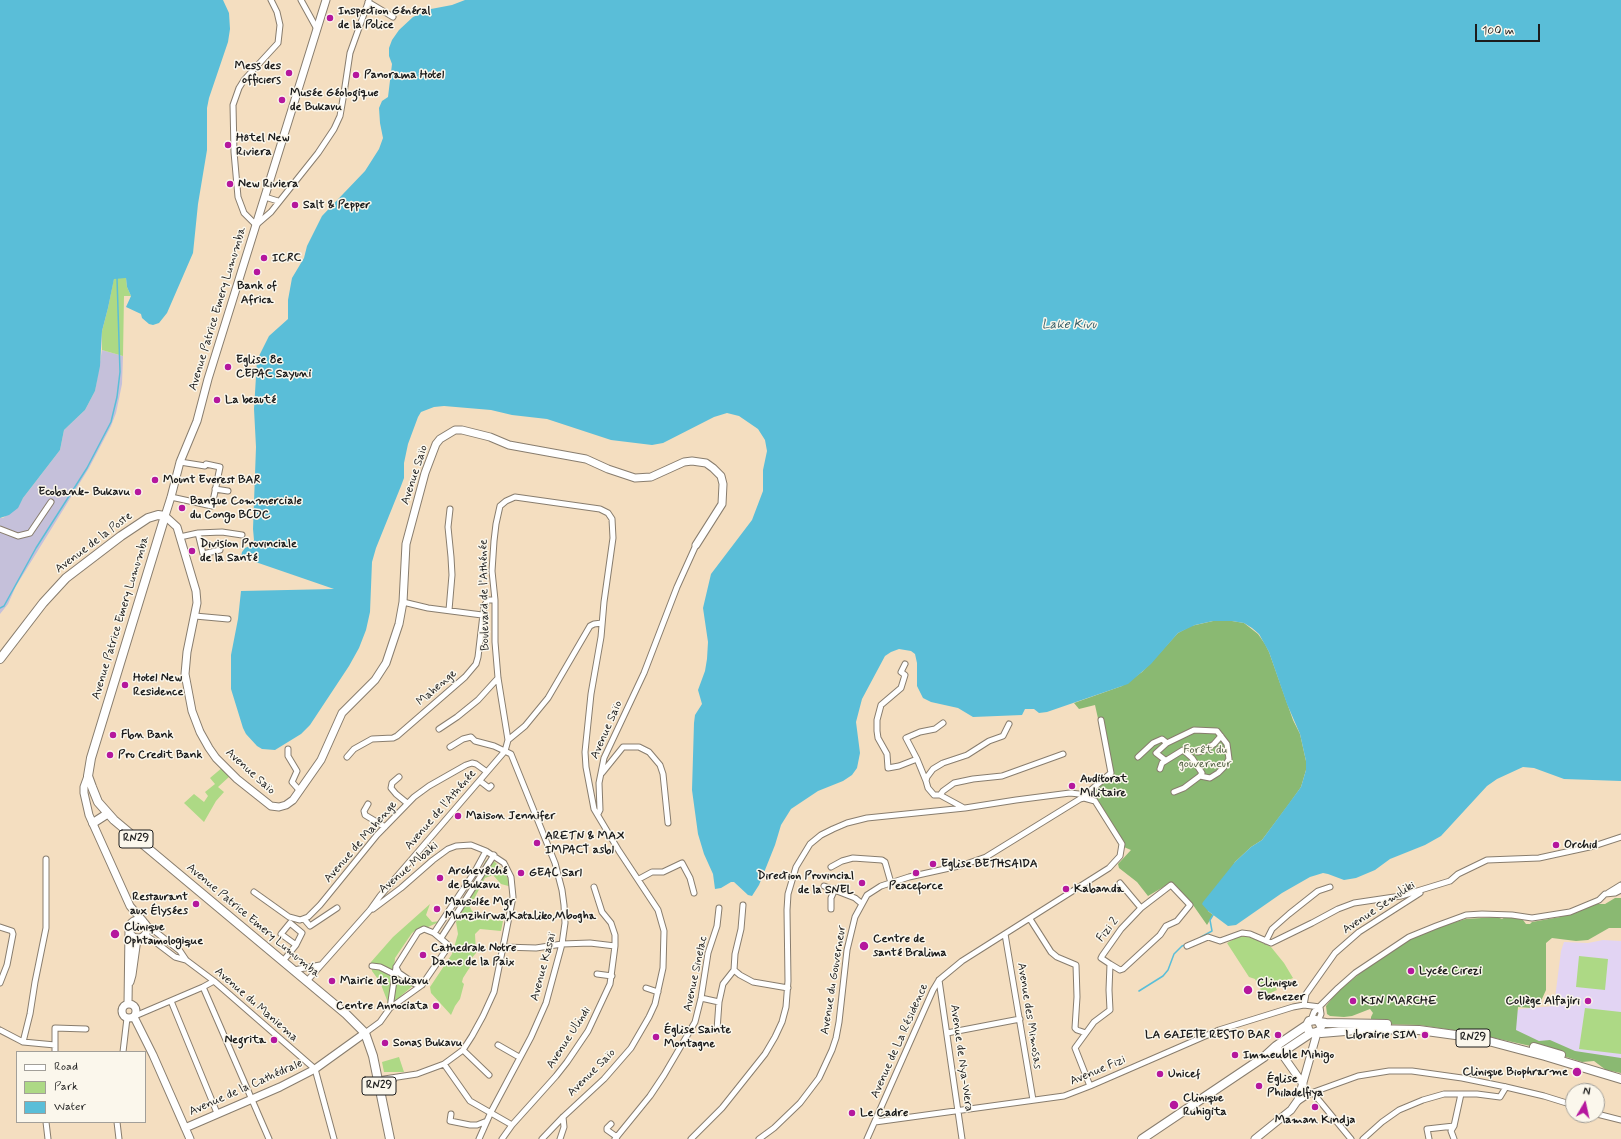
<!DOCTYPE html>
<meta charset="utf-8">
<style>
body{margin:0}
#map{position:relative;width:1621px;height:1139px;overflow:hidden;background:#f4dec0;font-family:Mynerve,sans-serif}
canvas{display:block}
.legend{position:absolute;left:16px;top:1051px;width:130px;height:72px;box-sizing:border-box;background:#fbf7ec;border:1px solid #a29f99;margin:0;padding:5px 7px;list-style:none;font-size:12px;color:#1c1c1c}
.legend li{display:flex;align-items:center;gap:8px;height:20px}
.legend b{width:20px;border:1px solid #a29f99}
.north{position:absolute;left:1565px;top:1083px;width:40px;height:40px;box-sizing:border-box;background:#fbf7ec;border:1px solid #a29f99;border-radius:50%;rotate:9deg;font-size:11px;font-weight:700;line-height:16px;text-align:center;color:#1c1c1c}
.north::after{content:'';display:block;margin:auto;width:14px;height:18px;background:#b5179e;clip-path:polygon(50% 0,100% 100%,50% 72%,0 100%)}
.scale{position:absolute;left:1475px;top:24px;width:65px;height:18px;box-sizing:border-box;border:2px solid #1c1c1c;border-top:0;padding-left:5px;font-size:12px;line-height:14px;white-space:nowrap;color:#1c1c1c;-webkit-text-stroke:3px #fbf7ec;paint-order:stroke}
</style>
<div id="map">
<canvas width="1621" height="1139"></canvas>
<ul class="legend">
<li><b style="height:5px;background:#fff"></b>Road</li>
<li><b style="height:11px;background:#add985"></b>Park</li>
<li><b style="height:11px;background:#5abed8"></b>Water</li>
</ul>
<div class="north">N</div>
<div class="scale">100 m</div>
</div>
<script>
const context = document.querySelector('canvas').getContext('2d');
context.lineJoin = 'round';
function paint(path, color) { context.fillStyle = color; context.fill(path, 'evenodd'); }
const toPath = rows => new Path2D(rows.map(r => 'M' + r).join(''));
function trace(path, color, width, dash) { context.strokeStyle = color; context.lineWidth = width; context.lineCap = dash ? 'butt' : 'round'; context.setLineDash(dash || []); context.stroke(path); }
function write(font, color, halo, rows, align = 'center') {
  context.font = font + ' Mynerve,sans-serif'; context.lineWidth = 3; context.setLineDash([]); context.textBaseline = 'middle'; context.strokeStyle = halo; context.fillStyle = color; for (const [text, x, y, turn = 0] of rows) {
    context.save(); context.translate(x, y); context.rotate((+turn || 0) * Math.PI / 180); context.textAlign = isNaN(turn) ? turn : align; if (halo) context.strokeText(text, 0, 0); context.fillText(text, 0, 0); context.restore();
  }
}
paint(toPath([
 [1603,940,1621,941,1621,1067,1512,1036,1516,1011,1520,1009,1554,1006,1561,951,1564,942,1588,943]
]), '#e2d4f3');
paint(toPath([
 [102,350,123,356,122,384,116,413,111,426,89,468,16,586,8,604,0,614,0,518,3,518,19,505,23,498,60,450,64,430,85,410,95,391]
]), '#c5c0da');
paint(toPath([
 [114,278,126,278,127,287,131,296,124,296,123,356,102,350,102,331,108,308],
 [223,767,230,776,218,787,224,792,216,801,204,822,184,803,194,794,204,802,208,796,205,792,215,784,210,778],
 [486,860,494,861,504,871,512,887,501,884,493,875,485,878,474,899,470,900,468,903,472,911,476,914,488,919,503,921,501,931,480,929,475,934,476,953,471,959,470,967,463,978,462,982,464,984,460,999,455,1006,451,1015,431,993,430,987,452,954,458,934,456,922],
 [430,904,426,915,432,922,441,921,426,928,419,928,412,933,395,958,391,1004,399,973,415,984,402,995,390,1008,380,982,372,971,371,962,393,937],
 [1243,936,1251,937,1271,947,1284,963,1293,978,1275,986,1277,990,1264,996,1255,979,1249,977,1227,943,1236,938],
 [1579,956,1608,959,1605,990,1576,987],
 [1585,1008,1621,1012,1621,1054,1579,1049],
 [399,1057,404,1072,384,1072,382,1062]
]), '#add985');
paint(toPath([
 [1213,621,1232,621,1244,623,1258,634,1265,644,1269,652,1293,720,1300,734,1306,761,1306,770,1301,787,1289,804,1262,840,1251,847,1235,862,1208,911,1213,915,1207,925,1193,905,1170,883,1148,896,1137,882,1119,868,1118,864,1131,850,1119,845,1118,837,1101,809,1085,795,1108,776,1109,768,1095,705,1079,709,1074,703,1122,686,1142,672,1178,633,1191,626],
 [1615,898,1621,898,1621,928,1609,928,1588,940,1576,941,1552,938,1546,943,1546,990,1541,1001,1532,1008,1518,1007,1516,1030,1539,1041,1550,1040,1575,1051,1621,1058,1621,1073,1606,1070,1594,1061,1582,1062,1535,1047,1472,1033,1419,1025,1371,1024,1371,1017,1373,1013,1370,1009,1352,1016,1344,1017,1330,1016,1327,1014,1326,1006,1337,992,1374,962,1409,939,1441,926,1466,919,1497,917,1502,919,1507,916,1511,918,1514,917,1523,920,1526,924,1530,924,1532,922,1560,917,1594,904,1605,904]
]), '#8ab972');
paint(toPath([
 [0,0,223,0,229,13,230,29,228,42,209,98,207,108,207,150,198,204,193,253,167,313,159,323,153,325,149,324,142,318,141,314,126,307,131,296,127,287,126,278,114,279,108,308,102,331,100,366,95,391,85,410,64,430,60,450,23,498,18,508,9,515,0,518],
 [465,0,1621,0,1621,781,1564,779,1534,768,1523,767,1497,779,1487,786,1441,836,1425,845,1390,859,1375,870,1356,878,1344,880,1328,874,1323,873,1310,877,1282,893,1236,925,1228,926,1208,911,1202,904,1203,902,1235,862,1251,847,1262,840,1301,787,1306,770,1306,761,1300,734,1287,704,1269,652,1259,634,1252,628,1244,623,1232,621,1213,621,1195,625,1178,633,1151,664,1128,684,1047,712,1039,713,1034,709,1025,709,1022,715,973,717,958,708,931,702,923,698,917,686,917,663,915,654,911,651,899,649,891,652,885,656,862,699,856,722,860,753,857,768,852,775,843,781,818,791,791,809,781,825,775,845,759,885,752,896,748,895,734,882,731,882,721,888,715,889,713,874,704,854,698,834,692,790,694,723,695,715,702,704,698,690,705,671,707,659,708,642,703,608,711,574,752,520,763,491,763,470,767,451,765,440,758,429,739,416,727,413,714,417,663,443,652,445,611,440,547,419,512,415,491,410,444,406,434,407,421,412,418,417,408,444,404,463,404,478,401,486,376,548,372,562,370,612,366,630,359,648,349,666,310,725,301,734,275,750,262,749,257,746,246,734,243,728,231,689,231,655,238,619,241,591,334,589,241,557,242,552,245,548,252,545,254,540,253,529,256,447,254,409,257,360,269,336,288,319,288,300,292,278,304,258,307,246,322,216,365,171,379,149,383,138,380,123,379,108,382,101,388,97,392,64,389,56,389,48,392,40,399,30,413,17,431,9,452,5]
]), '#5abed8');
trace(toPath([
 [0,608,4,606,36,548,87,468,111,422,117,397,120,372,117,278],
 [1201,937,1212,931,1210,920,1213,915],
 [1139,991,1163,976,1168,970,1174,954,1182,946,1185,945]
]), '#5abed8', 1.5);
const street = toPath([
 [271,0,277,12,280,25,278,43,244,80,239,88,233,105,234,152,238,197,244,213,256,225,271,212,318,153,334,129,340,116,344,93,350,53,369,0],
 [301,0,317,29],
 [368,2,393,17],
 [265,197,278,201],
 [215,489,228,491],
 [171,497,212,506,220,467,206,464,205,466,199,465,180,462],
 [0,529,18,536,30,533,51,502],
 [198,533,203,554,220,550],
 [180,537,198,533,222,532,242,535],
 [403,602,428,608,482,615],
 [449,610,452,575,451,557,448,527,450,509],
 [195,616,228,619],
 [905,664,901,672,905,675,901,688,881,705,877,720,877,731,878,738,887,754,888,768,899,766,917,759,926,781],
 [439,729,457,717,478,700,498,678],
 [508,740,525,726,548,698,590,626,594,624,602,623],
 [450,747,463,739,471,737,475,741,494,746,511,754,555,863,562,890,564,905,565,923,562,944,546,1003,531,1037,491,1112,479,1139],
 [288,749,288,756,297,771,292,782,300,791],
 [1198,752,1203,751,1214,744,1221,736],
 [347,757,354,749,372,739,393,738,397,736,465,677,476,664,478,657,484,606,488,600,495,600],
 [1138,757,1153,743,1162,739,1167,743],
 [917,759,906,738,920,732,935,729,943,723],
 [1165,760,1156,753,1167,743,1194,730,1217,731,1227,744,1229,759,1224,767,1218,773,1210,778,1200,776],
 [1160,769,1162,763,1183,750,1192,758,1202,773,1200,776,1184,788,1174,792],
 [602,773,623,747,639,747,649,752,660,765,663,774,668,823],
 [399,777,392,783,391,788,396,794,407,803],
 [480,781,489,788,491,786],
 [940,795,943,791,954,783,973,779,1002,776,1063,754],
 [1085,795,1111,773,1101,720],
 [368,804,364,811,365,815,385,827],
 [964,808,940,795,934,795,928,788,926,781,927,777,933,769,943,763,967,755,989,741,1003,736,1009,724],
 [598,814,600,810,599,783,604,758,644,673,677,587,696,545],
 [831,867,842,861,853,858,882,860,885,862,891,883],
 [639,879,652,872,663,872,682,863,690,878,694,893],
 [824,886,855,898,861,903],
 [254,892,289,917,300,920,308,917,320,905,377,835,414,797,429,786,466,765,472,763,476,764,487,772],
 [1608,893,1621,885],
 [743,905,741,929,735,954,734,970,740,975,753,982,788,988],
 [373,909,401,888,433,860,448,849,456,846,471,845,486,851,504,863,511,877,513,897,494,992,483,1016,472,1036,463,1050,444,1064,417,1074,378,1080],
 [831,909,831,898,835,889],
 [304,919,310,926,337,908],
 [1030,919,1051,952,1057,957,1076,965,1077,997,1075,1028,1077,1030,1086,1033],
 [290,923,302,933,296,945,281,934,290,923],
 [147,925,180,951,186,960,214,981,315,1069,334,1139],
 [0,927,12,931,13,934,7,965,0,983],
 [434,933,474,873,486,851],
 [1005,934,1033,1100],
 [146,935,175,957,186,960],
 [441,938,494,855],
 [1266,941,1272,929,1289,914,1318,891,1330,887],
 [1187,946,1208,937,1220,941,1242,933,1250,934,1271,943,1312,923,1338,909,1354,903,1401,896,1450,881,1458,874,1487,860,1539,858,1594,846,1621,837],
 [503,947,536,948,562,944,590,943,615,946],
 [283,961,296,945],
 [1110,964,1120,970,1123,969,1160,935,1166,926,1177,921,1190,905,1171,885,1141,908],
 [372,966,380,967,394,974],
 [396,967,399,973,415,984,422,985],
 [294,970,320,965],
 [597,974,612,976],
 [939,980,962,1139],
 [307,981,370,910,380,896,505,751,508,740,498,678,495,642,495,600,492,571,494,541,496,524,500,506,506,501,515,497,600,509,608,513,612,519,613,538,604,602,601,637,591,694,585,752,586,767,594,809,619,851,658,910,664,931,663,968,655,1004,649,1017,631,1048,604,1079,563,1117,542,1139],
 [203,987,269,1139],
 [646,988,658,992],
 [701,998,719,1002],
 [171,1001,217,1113],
 [1304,1005,1306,994,1335,953,1359,932,1420,893],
 [135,1016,203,987,214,981],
 [1311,1020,1314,1012,1338,988,1355,973,1409,937,1436,926,1466,915,1482,914,1512,915,1532,918,1570,912,1599,900,1605,894,1615,893,1621,890],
 [1318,1021,1321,1014,1320,1007],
 [0,1030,23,1042,55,1045,55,1052],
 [717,1030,719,1002,723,984,734,970],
 [365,1033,380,1022,390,1008,422,985,446,950,447,944,434,933,424,929,418,932,396,967,390,1008],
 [947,1033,1020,1019],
 [23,1042,30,1014,35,982,46,928,46,859],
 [55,1045,55,1028,86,1029],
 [498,1045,519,1057],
 [463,1050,489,1075],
 [123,1052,127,1018],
 [444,1064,470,1101,512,1125],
 [1090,1086,1075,1048,1094,1022,1110,1010,1109,990,1110,964,1101,958,1102,956,1121,929,1141,908,1120,883],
 [381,1093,395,1078],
 [1313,1093,1351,1139],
 [1296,1103,1311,1093,1358,1076,1389,1071,1412,1071,1462,1078,1506,1087,1544,1096,1573,1105],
 [451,1114,450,1121,470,1125,477,1125,487,1121],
 [1597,1114,1621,1120],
 [46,1122,48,1139],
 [117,1122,119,1139],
 [875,1122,1064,1096,1090,1086,1219,1030,1293,1007,1304,1005,1320,1007],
 [611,1124,607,1128,607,1130,617,1137],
 [1454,1126,1451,1131,1454,1139],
 [502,1139,512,1125,556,1076,567,1062,588,1031,610,984,615,946,615,935,611,923,602,912,594,887],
 [560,1139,564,1127,563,1117],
 [615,1139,650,1096,664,1075,695,1022,701,998,708,953,717,926,719,908],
 [691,1139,722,1108,765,1054,775,1037,782,1022,786,1007,788,981,787,910,788,894,796,867,810,844,821,835,833,829,847,823,867,818,965,808,1016,800,1070,793,1079,794,1087,797],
 [759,1139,774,1128,800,1103,819,1078,832,1050,836,1038,839,1022,847,950,855,917,867,895,881,886,909,877,963,865,986,857,1080,799,1084,798,1095,801,1122,844,1120,856,1109,868,962,961,939,980,933,990,867,1139],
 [1363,1139,1382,1122,1399,1110,1423,1100,1444,1094,1477,1094,1500,1097,1506,1087],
 [1429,1139,1427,1129,1454,1126,1461,1094]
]);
const secondary = toPath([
 [326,0,208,379,197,421,180,462,171,497,165,516,177,527,196,591,197,603,187,652,185,674,192,711,200,732,209,748,216,758,237,779,271,806,279,807,286,805,293,800,321,760,342,713,375,680,386,663,399,624,403,602,406,544,425,473,436,444,440,439,455,430,462,430,490,437,509,445,586,459,608,469,635,478,651,477,684,462,692,461,706,463,713,468,721,476,723,484,722,504,696,545],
 [88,776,84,787,84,793,89,815,130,906,143,921],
 '129 929a9 9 0 1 1 18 0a9 9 0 1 1-18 0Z',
 [130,982,132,975,137,939],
 '122 1011a7 7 0 1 1 14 0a7 7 0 1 1-14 0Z',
 [128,1004,129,931],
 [134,1017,153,1055,190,1139],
 [1279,1050,1303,1084],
 [185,1128,280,1087,315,1069,365,1033],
 [1255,1139,1291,1110,1298,1100,1317,1033]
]);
const primary = toPath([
 [0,659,43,603,66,578,121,536,148,518,158,515,165,516,91,758,88,776,92,787,98,802,114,820,346,1014,365,1033,373,1056,390,1139],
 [93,823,107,814],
 [1319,1022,1326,1023,1387,1024],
 [1307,1025,1309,1032,1314,1033,1319,1031,1321,1033,1369,1029,1419,1030,1477,1038,1545,1056,1621,1079],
 [1534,1047,1561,1055],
 [1269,1053,1281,1053,1311,1033],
 [1142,1139,1264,1057,1276,1046,1307,1025,1309,1021,1316,1020,1319,1022,1321,1026]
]);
trace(street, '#887d6e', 7);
trace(secondary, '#887d6e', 9);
trace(primary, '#887d6e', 10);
trace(street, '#fff', 5);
trace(secondary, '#fff', 7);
trace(primary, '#fff', 8);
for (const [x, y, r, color] of [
 [330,18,4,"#b5179e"],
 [289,73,4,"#b5179e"],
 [356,75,4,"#b5179e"],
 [282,100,4,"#b5179e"],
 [228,145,4,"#b5179e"],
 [230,184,4,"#b5179e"],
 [295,205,4,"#b5179e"],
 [264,258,4,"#b5179e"],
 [257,272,4,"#b5179e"],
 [228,367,4,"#b5179e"],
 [217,400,4,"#b5179e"],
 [155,480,4,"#b5179e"],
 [138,492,4,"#b5179e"],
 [182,508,4,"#b5179e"],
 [192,551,4,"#b5179e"],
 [125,685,4,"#b5179e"],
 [113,735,4,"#b5179e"],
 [110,755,4,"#b5179e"],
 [1072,786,4,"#b5179e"],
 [458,816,4,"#b5179e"],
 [537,843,4,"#b5179e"],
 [1556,845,4,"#b5179e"],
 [933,864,4,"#b5179e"],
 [521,873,4,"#b5179e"],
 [916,873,4,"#b5179e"],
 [440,878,4,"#b5179e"],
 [862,883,4,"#b5179e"],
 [1066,889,4,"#b5179e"],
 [196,904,4,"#b5179e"],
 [437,909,4,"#b5179e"],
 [115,934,5,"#b5179e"],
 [864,946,5,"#b5179e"],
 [423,955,4,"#b5179e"],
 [1411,971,4,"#b5179e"],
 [332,981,4,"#b5179e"],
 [1248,990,5,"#b5179e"],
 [1353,1001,4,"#b5179e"],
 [1588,1001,4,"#b5179e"],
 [436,1006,4,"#b5179e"],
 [1278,1035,4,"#b5179e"],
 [1425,1035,4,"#b5179e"],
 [656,1037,4,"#b5179e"],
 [274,1040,4,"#b5179e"],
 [385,1043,4,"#b5179e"],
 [1235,1055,4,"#b5179e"],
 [1577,1072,5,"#b5179e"],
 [1160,1074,4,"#b5179e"],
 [1259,1086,4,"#b5179e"],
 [1174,1105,5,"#b5179e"],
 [1315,1107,4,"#b5179e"],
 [852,1113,4,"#b5179e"]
]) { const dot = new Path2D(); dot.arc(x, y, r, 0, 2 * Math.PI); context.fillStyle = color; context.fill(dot); trace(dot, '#fbf7ec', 1.5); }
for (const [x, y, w] of [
 [136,839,34],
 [1473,1038,34],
 [379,1086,34]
]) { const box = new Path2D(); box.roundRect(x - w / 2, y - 9, w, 18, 3); context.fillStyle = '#fbf7ec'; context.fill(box); trace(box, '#1c1c1c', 1); }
write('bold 11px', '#1c1c1c', null, [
 ["RN29",136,839],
 ["RN29",1473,1038],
 ["RN29",379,1086]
]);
write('bold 12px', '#1c1c1c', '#fbf7ec', [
 ["Inspection Général",338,11],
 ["de la Police",338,25],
 ["Mess des",281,66,"right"],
 ["officiers",281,80,"right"],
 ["Panorama Hotel",364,75],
 ["Musée Géologique",290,93],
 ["de Bukavu",290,107],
 ["Hôtel New",236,138],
 ["Riviera",236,152],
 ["New Riviera",238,184],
 ["Salt & Pepper",303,205],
 ["ICRC",272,258],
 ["Bank of",257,286,"center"],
 ["Africa",257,300,"center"],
 ["Eglise 8e",236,360],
 ["CEPAC Sayuni",236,374],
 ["La beauté",225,400],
 ["Mount Everest BAR",163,480],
 ["Ecobank- Bukavu",130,492,"right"],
 ["Banque Commerciale",190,501],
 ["du Congo BCDC",190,515],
 ["Division Provinciale",200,544],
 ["de la Santé",200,558],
 ["Hotel New",133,678],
 ["Residence",133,692],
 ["Fbn Bank",121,735],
 ["Pro Credit Bank",118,755],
 ["Auditorat",1080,779],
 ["Militaire",1080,793],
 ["Maison Jennifer",466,816],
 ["ARETN & MAX",545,836],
 ["IMPACT asbl",545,850],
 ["Orchid",1564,845],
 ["Eglise BETHSAIDA",941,864],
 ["Archevêché",448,871],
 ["de Bukavu",448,885],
 ["GEAC Sarl",529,873],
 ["Direction Provincial",854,876,"right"],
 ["de la SNEL",854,890,"right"],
 ["Peaceforce",916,886,"center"],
 ["Kabanda",1074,889],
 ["Restaurant",188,897,"right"],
 ["aux Élysées",188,911,"right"],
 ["Mausolée Mgr",445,902],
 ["Munzihirwa,Kataliko,Mbogha",445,916],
 ["Clinique",124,927],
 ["Ophtamologique",124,941],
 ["Centre de",873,939],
 ["santé Bralima",873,953],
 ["Cathedrale Notre",431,948],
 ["Dame de la Paix",431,962],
 ["Lycée Cirezi",1419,971],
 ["Mairie de Bukavu",340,981],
 ["Clinique",1257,983],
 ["Ebenezer",1257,997],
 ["KIN MARCHE",1361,1001],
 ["Collège Alfajiri",1580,1001,"right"],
 ["Centre Annociata",428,1006,"right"],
 ["Église Sainte",664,1030],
 ["Montagne",664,1044],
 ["LA GAIETE RESTO BAR",1270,1035,"right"],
 ["Librairie SIM",1417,1035,"right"],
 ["Negrita",266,1040,"right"],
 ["Sonas Bukavu",393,1043],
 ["Immeuble Mihigo",1243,1055],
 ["Clinique Biophrarme",1568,1072,"right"],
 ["Unicef",1168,1074],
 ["Église",1267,1079],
 ["Philadelfiya",1267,1093],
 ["Clinique",1183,1098],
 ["Ruhigita",1183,1112],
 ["Le Cadre",860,1113],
 ["Maman Kindja",1315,1120,"center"]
], 'left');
write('12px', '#1c1c1c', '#fbf7ec', [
 ["Avenue Patrice Emery Lumumba",218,309,-73],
 ["Avenue Saïo",415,475,-72],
 ["Avenue de la Poste",94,543,-37],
 ["Boulevard de l'Athénée",485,595,-91],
 ["Avenue Patrice Emery Lumumba",121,618,-73],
 ["Mahenge",437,688,-41],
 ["Avenue Saïo",607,730,-66],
 ["Avenue Saïo",250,772,42],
 ["Avenue de l'Athénée",441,810,-49],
 ["Avenue de Mahenge",361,842,-49],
 ["Avenue Mbaki",409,868,-40],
 ["Avenue Semuliki",1379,908,-34],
 ["Avenue Patrice Emery Lumumba",253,921,40],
 ["Fizi 2",1108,930,-52],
 ["Avenue Kasaï",544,967,-75],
 ["Avenue Sinelac",696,974,-78],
 ["Avenue du Gouverneur",834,980,-81],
 ["Avenue du Maniema",256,1005,41],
 ["Avenue des Mimosas",1029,1016,81],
 ["Avenue Ulindi",569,1038,-57],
 ["Avenue de La Résidence",900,1041,-66],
 ["Avenue de Nya-Wera",961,1058,82],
 ["Avenue Fizi",1098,1071,-23],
 ["Avenue Saïo",592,1073,-45],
 ["Avenue de la Cathédrale",246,1088,-24]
]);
write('12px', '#4f5e41', '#fbf7ec', [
 ["Forêt du",1205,750],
 ["gouverneur",1205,764]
]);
write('italic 13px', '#355d67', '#fbf7ec', [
 ["Lake Kivu",1069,325]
]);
</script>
